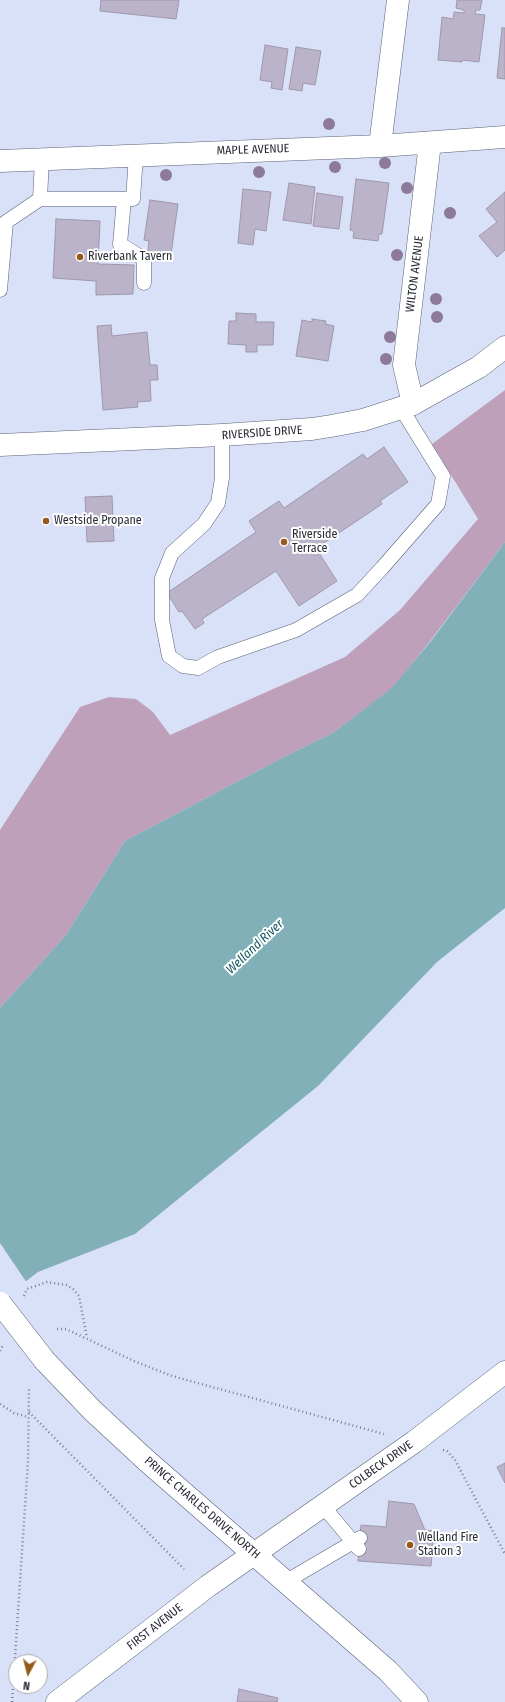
<!DOCTYPE html>
<style>
body{margin:0}
#map{position:relative;width:505px;height:1702px;overflow:hidden;background:#d9e1f8;font-family:"Fira Sans Condensed",sans-serif}
canvas{display:block}
.north{position:absolute;left:8px;top:1654px;width:40px;height:40px;box-sizing:border-box;background:#fff;border:1px solid #a9abae;border-radius:50%;rotate:187deg;font-size:11px;font-weight:700;line-height:16px;text-align:center;color:#292c35}
.north::after{content:'';display:block;margin:auto;width:14px;height:18px;background:#95591b;clip-path:polygon(50% 0,100% 100%,50% 72%,0 100%)}
</style>
<div id="map">
<canvas width="505" height="1702"></canvas>
<div class="north">N</div>
</div>
<script>
const context = document.querySelector('canvas').getContext('2d');
context.lineJoin = 'round';
function paint(path, color) { context.fillStyle = color; context.fill(path, 'evenodd'); }
const toPath = rows => new Path2D(rows.map(r => 'M' + r).join(''));
function trace(path, color, width, dash) { context.strokeStyle = color; context.lineWidth = width; context.lineCap = dash ? 'butt' : 'round'; context.setLineDash(dash || []); context.stroke(path); }
function write(font, color, halo, rows, align = 'center') {
  context.font = font + ' "Fira Sans Condensed",sans-serif'; context.lineWidth = 4; context.setLineDash([]); context.textBaseline = 'middle'; context.strokeStyle = halo; context.fillStyle = color; for (const [text, x, y, turn = 0] of rows) {
    context.save(); context.translate(x, y); context.rotate((+turn || 0) * Math.PI / 180); context.textAlign = isNaN(turn) ? turn : align; if (halo) context.strokeText(text, 0, 0); context.fillText(text, 0, 0); context.restore();
  }
}
paint(toPath([
 [505,390,505,542,431,640,393,688,333,733,284,757,125,841,66,935,0,1008,0,830,80,707,109,697,136,699,153,712,170,735,345,657,400,610,478,519,432,444]
]), '#bea0ba');
paint(toPath([
 [505,542,505,908,437,962,318,1086,135,1234,38,1272,0,1301,0,1008,66,935,125,841,284,757,333,733,392,688,431,641]
]), '#81b0b9');
paint(toPath([
 [0,1243,27,1283,0,1303]
]), '#d9e1f8');
const building = toPath([
 [101,0,179,0,176,19,100,11,101,0],
 [457,0,482,0,480,10,476,10,475,14,485,15,479,62,462,60,462,62,438,60,442,17,453,19,454,12,464,13,464,10,456,8,457,0],
 [502,28,505,28,505,79,497,78,502,28],
 [265,45,288,49,282,90,271,88,272,82,260,80,265,45],
 [296,47,321,51,315,85,303,83,302,91,289,89,296,47],
 [356,179,389,183,382,234,379,234,378,241,353,238,354,231,350,230,356,179],
 [289,183,315,187,311,224,283,220,289,183],
 [243,189,271,192,266,231,255,229,253,245,238,243,243,189],
 [505,192,505,250,497,257,479,236,497,222,486,209,505,192],
 [317,193,343,197,339,229,313,226,317,193],
 [150,200,178,204,171,254,148,251,149,241,144,240,150,200],
 [56,219,100,221,98,264,134,265,133,294,96,295,96,281,53,278,56,219],
 [236,313,256,314,256,322,274,322,273,345,257,345,257,352,246,352,246,345,228,344,229,321,236,321,236,313],
 [312,319,326,321,325,324,334,326,328,361,296,356,302,320,312,322,312,319],
 [111,325,112,336,147,332,150,365,157,365,158,380,150,380,151,401,137,402,138,407,103,410,97,326,111,325],
 [384,447,408,482,380,501,382,504,312,551,315,556,319,553,337,581,299,606,276,571,202,619,204,623,195,629,182,611,179,612,167,593,256,532,249,521,279,501,284,508,363,454,367,459,384,447],
 [112,496,114,541,87,542,85,497,112,496],
 [505,1463,505,1483,497,1467,505,1463],
 [389,1501,414,1504,425,1530,434,1531,431,1566,358,1561,361,1525,386,1527,389,1501],
 [239,1689,278,1698,277,1702,237,1702,239,1689]
]);
paint(building, '#bbb3c9');
trace(building, '#9e97ac', 1);
const lane = toPath([
 [42,159,40,199,133,199,136,155],
 [124,199,120,244,144,259,144,283],
 [0,290,6,222,40,199],
 [222,435,222,478,218,503,204,524,172,553,162,578,162,620,169,656,183,666,198,668,218,657,296,630,357,595,382,568,438,504,443,476,401,408],
 [323,1506,359,1549],
 [285,1582,360,1538]
]);
const street = toPath([
 [380,146,398,0],
 [0,161,380,146,505,137],
 [413,404,404,365,430,143]
]);
const secondary = toPath([
 [0,445,222,435,312,429,331,426,363,420,413,404,479,367,505,347],
 [45,1361,93,1411,147,1461,388,1671,417,1702],
 [57,1702,208,1586,414,1442,505,1372]
]);
trace(lane, '#5a6174', 15);
trace(street, '#5a6174', 23);
trace(secondary, '#5a6174', 23);
trace(toPath([
 [24,1296,27,1289,47,1282,66,1285,73,1289,79,1296,87,1338],
 [57,1329,66,1329,134,1361,172,1376,384,1434],
 [0,1351,3,1345],
 [0,1404,14,1413,28,1417],
 [29,1412,184,1569],
 [443,1450,447,1451,455,1460,505,1554],
 [12,1702,28,1462,29,1387]
]), '#7a7f8f', 2.5, [1, 3]);
trace(lane, '#fff', 14);
trace(street, '#fff', 22);
trace(secondary, '#fff', 22);
const secondaryBridge = toPath([
 [0,1303,45,1361]
]);
trace(secondaryBridge, '#5a6174', 23, []);
trace(secondaryBridge, '#fff', 22);
context.fillStyle = '#8d7a99';
for (const [x, y] of [
 [329,124],
 [385,163],
 [335,167],
 [259,172],
 [166,175],
 [407,188],
 [450,213],
 [397,255],
 [436,299],
 [437,317],
 [390,337],
 [386,359]
]) { context.beginPath(); context.arc(x, y, 6, 0, 2 * Math.PI); context.fill(); }
for (const [x, y, r, color] of [
 [80,257,4,"#95591b"],
 [46,521,4,"#95591b"],
 [284,542,4,"#95591b"],
 [410,1545,4,"#95591b"]
]) { const dot = new Path2D(); dot.arc(x, y, r, 0, 2 * Math.PI); context.fillStyle = color; context.fill(dot); trace(dot, '#fff', 1.5); }
write('12px', '#292c35', '#fff', [
 ["MAPLE AVENUE",253,150,-2],
 ["WILTON AVENUE",415,274,-83],
 ["RIVERSIDE DRIVE",262,433,-4],
 ["COLBECK DRIVE",381,1465,-35],
 ["PRINCE CHARLES DRIVE NORTH",202,1508,41],
 ["FIRST AVENUE",155,1627,-38]
]);
write('12px', '#292c35', '#fff', [
 ["Riverbank Tavern",88,257],
 ["Westside Propane",54,521],
 ["Riverside",292,535],
 ["Terrace",292,549],
 ["Welland Fire",418,1538],
 ["Station 3",418,1552]
], 'left');
write('italic 13px', '#175862', '#fff', [
 ["Welland River",255,947,-43]
]);
</script>
